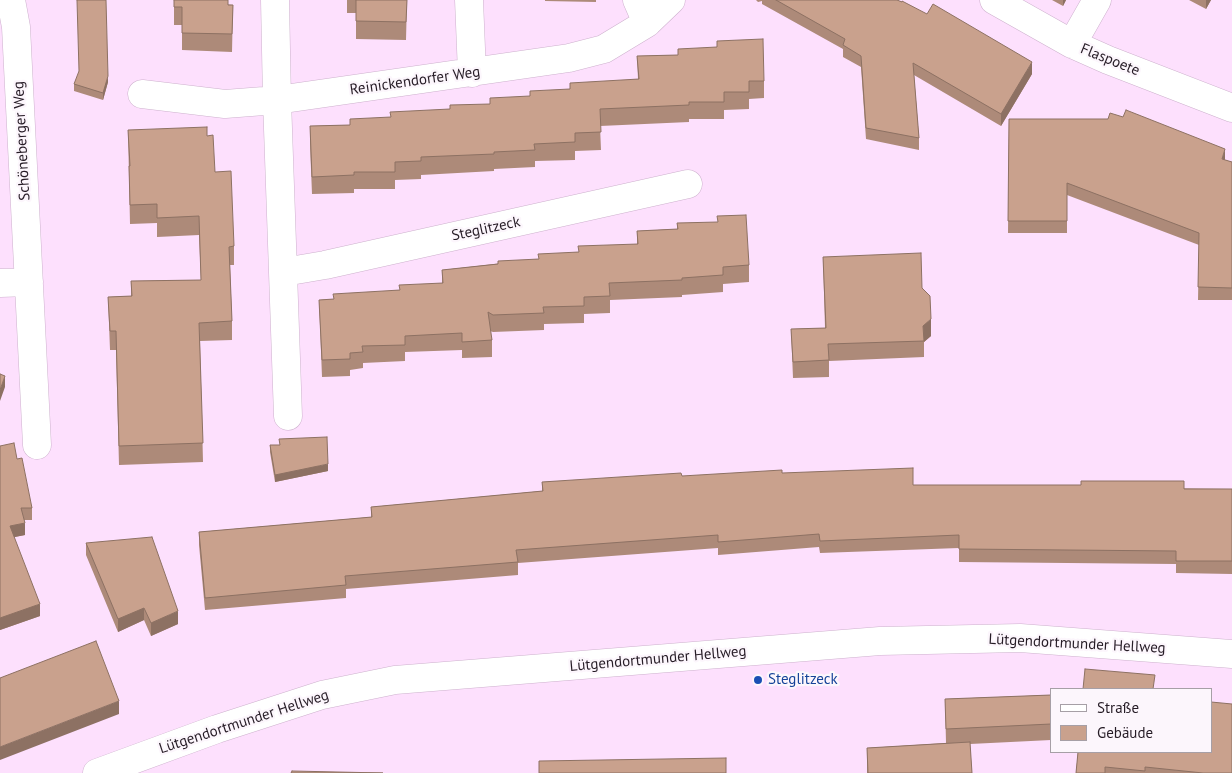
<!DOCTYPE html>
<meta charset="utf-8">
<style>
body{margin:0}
#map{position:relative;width:1232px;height:773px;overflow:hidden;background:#fde0fd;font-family:"PT Sans",sans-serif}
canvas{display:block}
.legend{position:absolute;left:1050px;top:688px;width:162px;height:65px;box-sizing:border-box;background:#fcf6fc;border:1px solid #a69fa6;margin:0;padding:6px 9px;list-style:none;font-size:15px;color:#261c26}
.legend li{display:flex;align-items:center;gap:10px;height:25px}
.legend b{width:25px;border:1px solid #a69fa6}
</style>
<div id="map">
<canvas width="1232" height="773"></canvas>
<ul class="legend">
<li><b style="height:6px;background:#fff"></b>Straße</li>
<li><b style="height:14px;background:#c9a18d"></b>Gebäude</li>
</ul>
</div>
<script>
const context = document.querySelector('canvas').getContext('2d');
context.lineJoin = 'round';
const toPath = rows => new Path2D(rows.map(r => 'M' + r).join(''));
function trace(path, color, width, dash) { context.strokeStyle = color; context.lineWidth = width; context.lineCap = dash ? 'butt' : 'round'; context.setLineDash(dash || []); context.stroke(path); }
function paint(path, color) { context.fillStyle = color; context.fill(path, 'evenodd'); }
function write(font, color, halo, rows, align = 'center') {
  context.font = font + ' "PT Sans",sans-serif'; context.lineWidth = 4.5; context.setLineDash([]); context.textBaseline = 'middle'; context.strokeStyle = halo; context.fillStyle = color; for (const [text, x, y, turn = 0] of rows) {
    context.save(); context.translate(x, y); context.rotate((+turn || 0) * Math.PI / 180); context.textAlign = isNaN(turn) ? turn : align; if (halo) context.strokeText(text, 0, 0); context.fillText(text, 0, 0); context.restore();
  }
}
const minor = toPath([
 [11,0,16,27,37,445],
 [275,0,277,100,288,416],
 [469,0,472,73],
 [637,0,647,23],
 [994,0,1072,44,1108,60,1232,108],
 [1072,44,1097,0],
 [142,94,225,104,277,100,569,58,604,49,647,23,671,0],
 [284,272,325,265,688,184],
 [0,283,29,282]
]);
const secondary = toPath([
 [97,773,217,729,322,695,395,680,880,641,1020,638,1232,654]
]);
trace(minor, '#cdb1cd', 29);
trace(secondary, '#cdb1cd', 29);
trace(minor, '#fff', 28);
trace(secondary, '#fff', 28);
paint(toPath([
 [174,0,233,5,232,52,182,50,182,25,174,25],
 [347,0,407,0,406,40,356,39,356,13,347,13],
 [545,0,596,0,596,2,545,1],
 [756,0,897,0,1032,74,1001,126,914,75,919,138,919,150,866,139,861,67,843,57,843,49,762,4,762,1,758,2],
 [1052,0,1066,0,1063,6],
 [1189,0,1211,0,1206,9],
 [717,41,764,81,764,98,749,99,749,109,724,110,724,119,689,119,689,122,600,126,601,150,575,151,575,160,535,161,535,167,494,169,494,171,421,175,421,179,395,180,395,189,354,189,354,193,312,194,310,144,310,126,350,125,390,117,490,104,570,89,638,79,637,56,678,55,717,47],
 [108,82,103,100,74,91,74,84],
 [1009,119,1225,160,1232,162,1232,300,1198,300,1199,245,1067,195,1067,233,1008,233],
 [128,130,207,136,215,172,234,246,234,265,230,265,232,321,232,340,200,341,203,462,119,465,116,350,110,350,108,297,131,296,131,281,201,280,199,235,157,237,157,223,130,224],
 [677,223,749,265,749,282,723,284,723,292,682,295,682,297,610,300,610,313,584,314,584,323,544,324,544,330,493,332,490,331,492,340,492,357,462,358,462,350,405,352,405,361,363,363,363,368,350,370,350,376,322,377,319,300,333,299,399,290,442,283,442,270,538,259,578,252,637,244,637,231,677,229],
 [823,257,922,288,931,336,924,342,924,357,829,361,829,377,793,378,791,329,825,328],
 [270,445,279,445,328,471,275,482,270,452],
 [17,459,32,508,32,520,24,520,25,535,14,537,40,616,0,630],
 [782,473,913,485,1232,489,1232,574,1176,573,1176,564,959,562,959,548,820,553,819,547,718,555,718,548,518,563,518,575,346,589,346,598,205,610,199,545,199,532,371,517,371,507,542,491,542,482],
 [86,543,178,624,151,636,144,620,118,632,86,555],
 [1051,695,1051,740,970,744,972,773,867,773,867,748,946,743,945,699],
 [1078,752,1232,773,1076,773]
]), '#ad8a79');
paint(toPath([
 [1063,0,1066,0,1063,6],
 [1206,0,1211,0,1206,9],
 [1032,62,1032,74,1001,126,1001,114],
 [108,76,108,82,103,100,103,93],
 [1225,149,1225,161,1222,159],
 [931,319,931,336,924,342,923,326],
 [5,376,5,387,0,401,0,390],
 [328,464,328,471,275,482,275,475],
 [25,523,25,535,10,538,10,526],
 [40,604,40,616,0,630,0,618],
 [144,608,144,620,118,632,118,619],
 [178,611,178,624,151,636,151,623],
 [119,701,119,714,0,760,0,747]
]), '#8d7163');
const building = toPath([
 [77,0,106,0,108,76,103,93,74,84,79,71,77,0],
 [174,0,228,0,228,5,233,5,232,34,182,33,182,7,174,7,174,0],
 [356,0,407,0,406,22,356,21,356,0],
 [776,0,897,0,902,2,902,1,927,14,933,4,1032,62,1001,114,913,63,919,138,866,128,861,56,843,45,845,39,776,0],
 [763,39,764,81,749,81,749,92,724,92,724,102,689,102,689,105,600,109,601,132,575,133,575,142,534,144,535,150,494,152,494,154,421,157,421,161,395,162,395,172,354,172,354,175,312,177,310,126,350,125,350,119,391,117,390,112,450,109,450,105,490,104,490,98,530,96,530,91,570,89,570,83,639,79,637,56,678,55,678,49,717,47,717,41,763,39],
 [1126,110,1225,149,1222,159,1232,162,1232,288,1198,287,1199,233,1067,183,1067,221,1008,221,1009,119,1108,119,1110,113,1123,117,1126,110],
 [207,127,207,136,213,135,215,172,231,171,234,246,229,247,232,321,199,323,203,443,119,446,116,331,110,331,108,297,132,296,131,281,201,280,199,216,157,218,157,204,130,205,129,166,130,166,128,130,207,127],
 [746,215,749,265,723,267,723,275,682,278,682,280,609,283,610,296,584,297,584,306,543,307,544,313,493,315,488,312,492,340,462,342,462,333,405,336,405,345,362,346,363,352,350,353,350,359,322,360,319,300,334,299,333,294,400,290,399,285,443,283,442,270,498,264,498,261,539,259,538,254,579,252,578,246,638,244,637,231,678,229,677,223,718,222,717,216,746,215],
 [921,253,922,288,930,296,931,319,923,326,924,341,828,344,829,360,793,362,791,329,826,328,823,257,921,253],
 [0,374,5,376,0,390,0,374],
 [327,437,328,464,275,475,270,445,280,445,279,439,327,437],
 [14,443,17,459,22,458,32,508,21,508,25,523,10,526,40,604,0,618,0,446,14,443],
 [913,468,913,485,1081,485,1081,481,1184,481,1184,489,1232,489,1232,561,1176,561,1176,551,959,549,959,535,820,541,819,534,718,542,718,535,516,550,518,562,345,576,346,585,205,598,199,532,372,517,371,507,543,491,542,482,681,473,682,476,782,470,782,473,913,468],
 [152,537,178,611,151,623,144,608,118,619,86,543,152,537],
 [96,641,119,701,0,747,0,678,96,641],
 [1085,669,1155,675,1153,689,1083,689,1085,669],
 [1051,695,1051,724,946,729,945,699,1051,695],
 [1211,702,1232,704,1232,773,1203,773,1145,767,1145,771,1105,767,1105,773,1076,773,1078,752,1211,752,1211,702],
 [970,742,972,773,868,773,867,748,970,742],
 [726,758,726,773,539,773,539,761,726,758],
 [292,771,383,773,291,773,292,771]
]);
paint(building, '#c9a18d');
trace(building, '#8d7163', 1);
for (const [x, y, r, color] of [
 [758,680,5,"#1a4fb4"]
]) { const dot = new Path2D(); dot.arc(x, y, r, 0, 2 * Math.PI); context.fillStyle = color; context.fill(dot); trace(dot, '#fcf6fc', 2); }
write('15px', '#261c26', '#fcf6fc', [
 ["Flaspoete",1110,60,22],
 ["Reinickendorfer Weg",415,81,-8],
 ["Schöneberger Weg",22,141,-93],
 ["Steglitzeck",486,229,-12],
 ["Lütgendortmunder Hellweg",1077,644,3],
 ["Lütgendortmunder Hellweg",658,659,-5],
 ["Lütgendortmunder Hellweg",244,722,-18]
]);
write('15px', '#164399', '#fcf6fc', [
 ["Steglitzeck",768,680]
], 'left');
</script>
